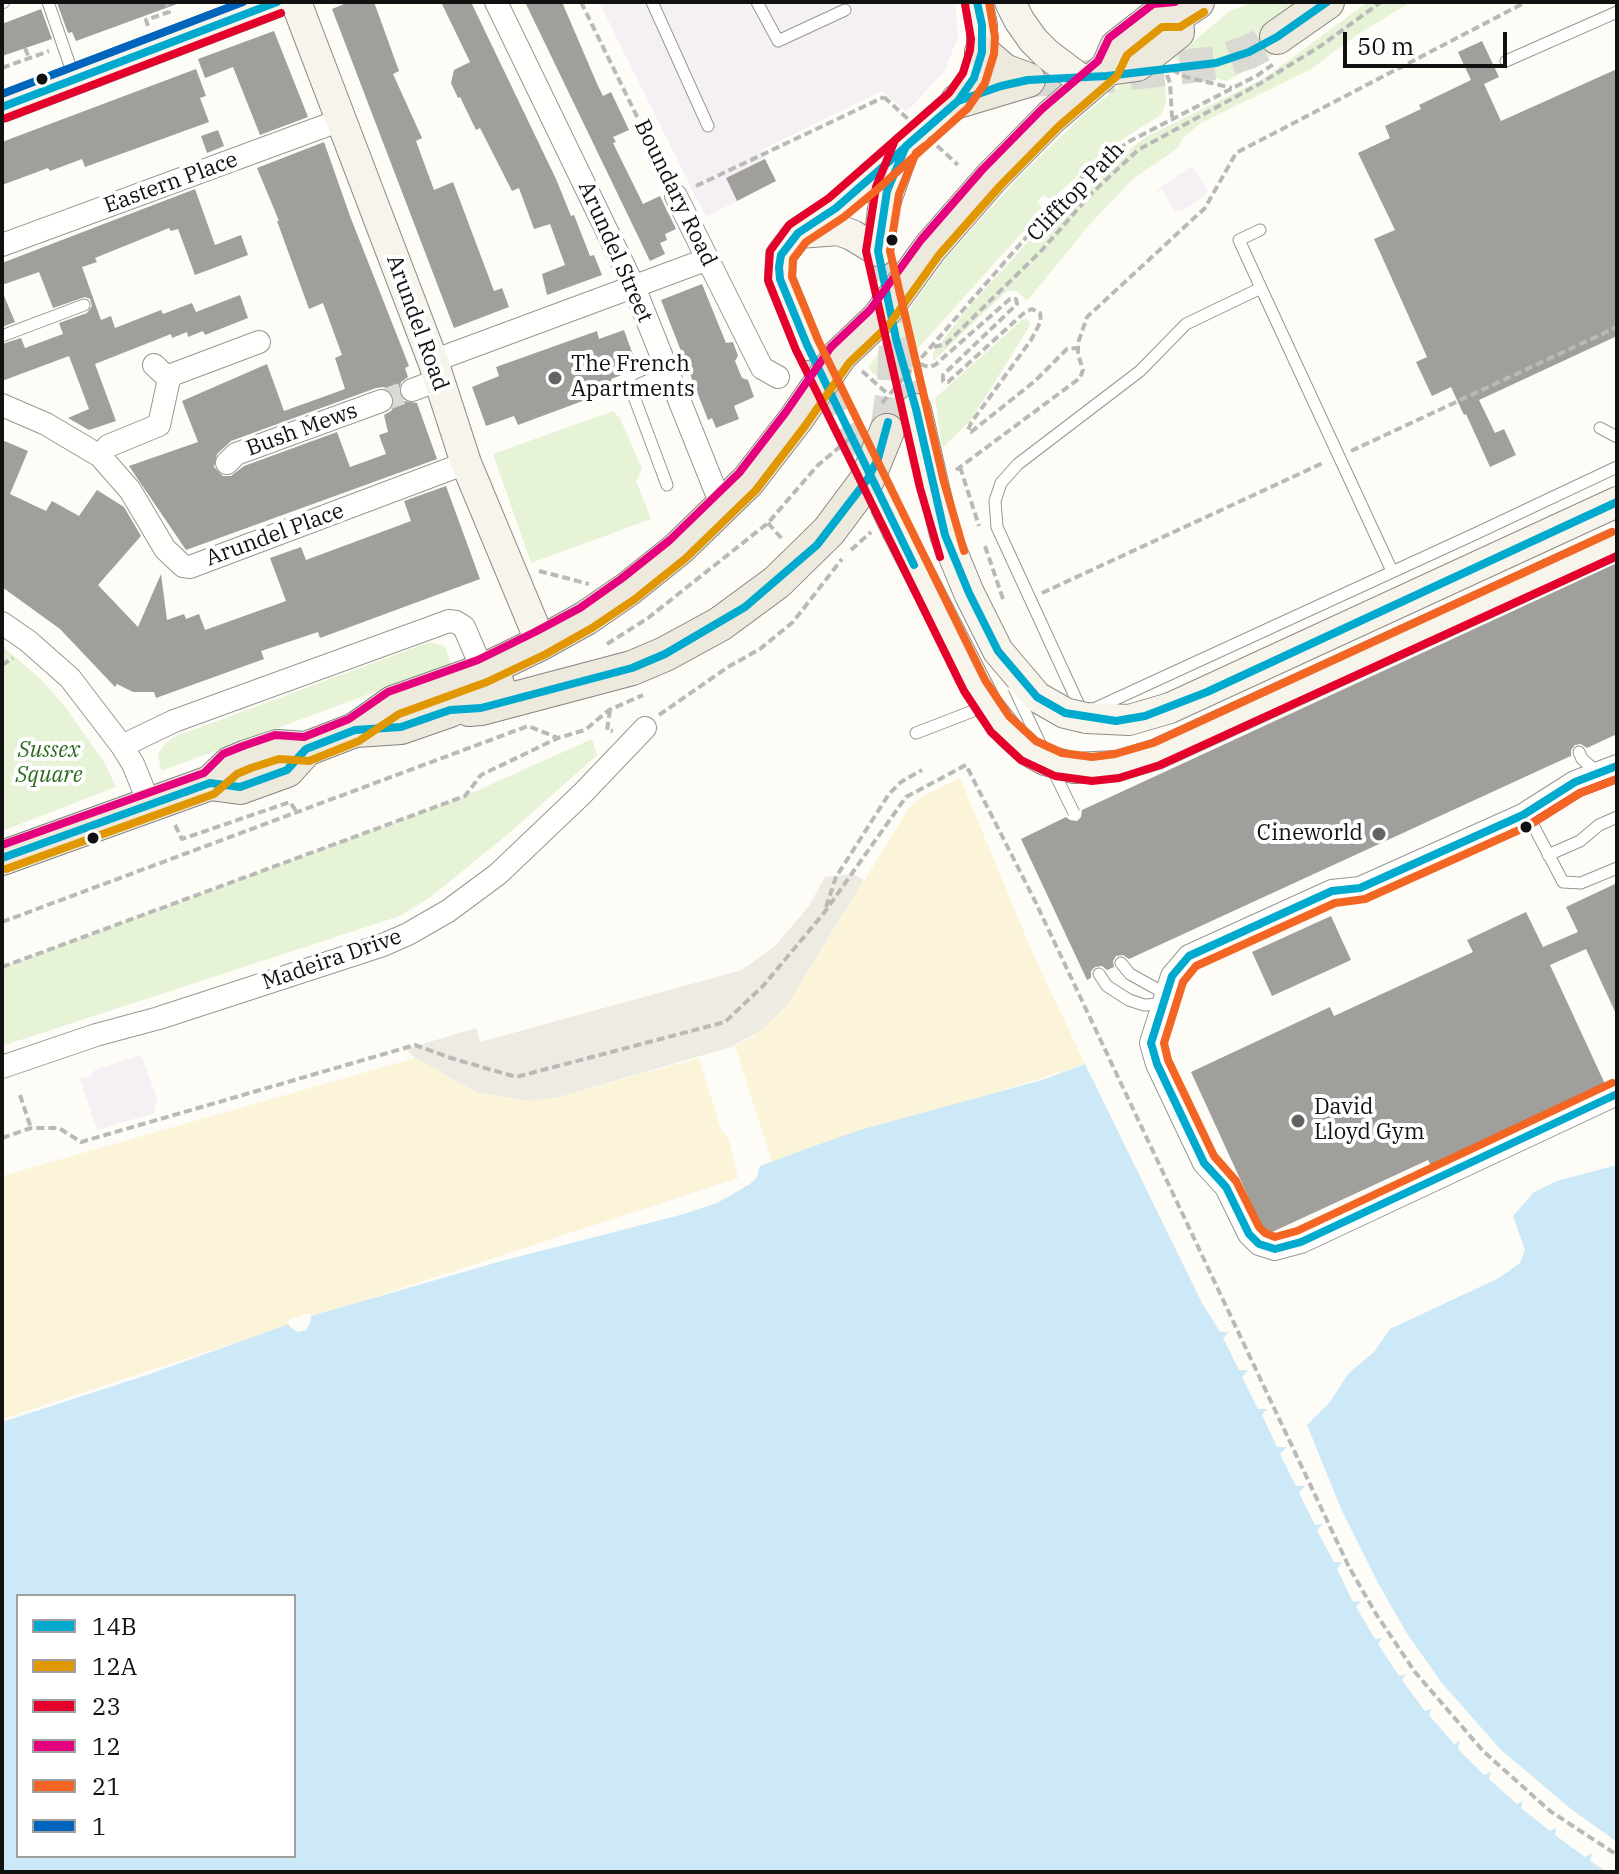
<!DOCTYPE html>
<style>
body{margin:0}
#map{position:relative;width:1619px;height:1874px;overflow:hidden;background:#fdfcf7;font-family:"IBM Plex Serif",serif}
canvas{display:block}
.frame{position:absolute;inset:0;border:4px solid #111;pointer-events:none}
.legend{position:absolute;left:16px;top:1594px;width:280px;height:264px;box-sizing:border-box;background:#fff;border:2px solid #a0a0a0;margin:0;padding:10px 14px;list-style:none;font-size:24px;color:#111}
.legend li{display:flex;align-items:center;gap:16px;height:40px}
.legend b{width:40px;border:2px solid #a0a0a0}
.scale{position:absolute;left:1343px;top:32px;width:164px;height:36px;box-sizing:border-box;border:4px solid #111;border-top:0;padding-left:10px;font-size:24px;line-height:28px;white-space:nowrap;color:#111;-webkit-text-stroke:6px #fff;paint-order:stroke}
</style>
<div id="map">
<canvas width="1619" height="1874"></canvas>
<div class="frame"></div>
<ul class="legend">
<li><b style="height:10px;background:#00a9ce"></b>14B</li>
<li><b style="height:10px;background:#e09702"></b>12A</li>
<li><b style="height:10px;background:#e4002b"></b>23</li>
<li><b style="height:10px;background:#e5007d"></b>12</li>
<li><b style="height:10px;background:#f26522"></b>21</li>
<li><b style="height:10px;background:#0065bd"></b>1</li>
</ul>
<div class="scale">50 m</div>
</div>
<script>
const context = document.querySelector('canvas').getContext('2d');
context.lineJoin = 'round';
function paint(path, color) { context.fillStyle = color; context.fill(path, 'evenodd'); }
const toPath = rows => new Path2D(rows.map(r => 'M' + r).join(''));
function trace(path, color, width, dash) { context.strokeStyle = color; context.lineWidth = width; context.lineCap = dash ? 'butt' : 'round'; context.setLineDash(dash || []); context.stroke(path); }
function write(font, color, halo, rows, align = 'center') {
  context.font = font + ' "IBM Plex Serif",serif'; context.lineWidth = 8; context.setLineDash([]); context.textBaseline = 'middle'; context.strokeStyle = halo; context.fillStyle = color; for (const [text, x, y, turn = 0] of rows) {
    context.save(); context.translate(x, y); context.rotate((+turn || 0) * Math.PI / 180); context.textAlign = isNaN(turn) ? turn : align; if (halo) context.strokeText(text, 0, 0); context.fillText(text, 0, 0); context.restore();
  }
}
paint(toPath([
 [599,2,955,2,958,37,944,72,906,112,882,91,761,150,765,159,726,178,737,201,706,217],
 [1192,166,1208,190,1204,196,1182,211,1175,211,1162,190,1156,192,1158,189],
 [141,1055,157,1098,154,1113,97,1130,80,1079,89,1077,95,1070]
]), '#f5f0f3');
paint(toPath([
 [1253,2,1301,2,1266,22,1284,49,1227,81,1199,75,1174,58,1230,11],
 [1368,2,1411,2,1355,36,1311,69,1201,123,1184,137,1177,149,1134,178,1090,224,1027,301,1017,291,1007,291,933,361,933,353,967,309,1043,225,1084,185,1146,137,1263,79],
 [1145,65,1154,68,1165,84,1166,102,1161,115,1105,150,1051,200,1044,195,1037,202,1043,209,895,374,886,380,875,375,868,368,946,258,1018,178,1082,116],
 [1027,319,1030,323,1028,329,970,421,942,448,935,398,1022,320],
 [613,411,620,418,642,469,636,481,651,519,531,563,493,454],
 [430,642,445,646,451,664,161,771,158,754,164,745,174,737],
 [2,646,41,679,66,708,104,762,116,787,2,831],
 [592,739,597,755,507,835,429,898,400,916,2,1046,2,967,465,796]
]), '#e7f3d7');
paint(toPath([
 [960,778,1034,956,1085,1064,988,1095,867,1129,772,1162,735,1046,752,1037,788,1004,909,808,925,795],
 [415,1058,478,1093,529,1101,559,1097,699,1058,721,1130,729,1138,738,1178,2,1419,2,1176]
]), '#fcf4d9');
paint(toPath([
 [853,874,864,880,788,1004,760,1031,731,1047,559,1097,529,1101,478,1093,415,1058,406,1049,476,1028,480,1042,742,970,775,946,809,906,825,877]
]), '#edebe2');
paint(toPath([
 [1085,1064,1202,1303,1220,1332,1229,1332,1223,1338,1239,1370,1248,1370,1242,1377,1258,1409,1267,1409,1262,1415,1277,1447,1287,1447,1280,1454,1296,1486,1305,1486,1299,1493,1315,1525,1323,1524,1317,1531,1334,1562,1342,1562,1337,1569,1353,1602,1361,1601,1356,1607,1375,1639,1382,1638,1378,1644,1399,1676,1406,1674,1402,1680,1425,1711,1432,1709,1429,1715,1454,1744,1460,1741,1458,1749,1484,1775,1491,1772,1489,1779,1517,1804,1523,1801,1521,1808,1550,1831,1556,1828,1555,1835,1585,1857,1592,1853,1590,1861,1607,1872,2,1872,2,1422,144,1376,311,1316,498,1262,684,1214,717,1203,750,1184,757,1177,760,1166,803,1150,860,1130,1042,1080],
 [18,1596,294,1596,294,1856,18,1856],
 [1617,1165,1617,1842,1571,1809,1501,1750,1441,1682,1406,1632,1378,1583,1342,1511,1307,1425,1330,1402,1348,1374,1374,1352,1390,1329,1499,1278,1520,1263,1525,1250,1513,1216,1534,1192,1557,1181]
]), '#cde8f7');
paint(toPath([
 [310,1313,311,1321,306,1330,298,1332,290,1327,287,1320]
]), '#fdfcf7');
paint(toPath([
 [177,2,177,4,76,41,72,32,68,33,57,3],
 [349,2,374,2,399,71,393,74,422,138,416,141,434,190,453,182,494,291,502,288,509,307,454,328,332,9],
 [441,2,471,2,556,179,571,216,574,215,590,256,594,255,602,275,547,295,542,274,565,265,550,224,534,229,519,188,512,191,480,128,476,130,460,97,458,98,451,83,454,70,470,62],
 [525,2,562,2,598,86,603,96,611,92,629,130,613,137,616,142,613,143,643,204,660,196,676,229,665,234,667,240,660,243,665,254,650,261],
 [41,9,52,39,2,56,2,24],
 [274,31,308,117,260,135,233,67,205,78,198,59],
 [1482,41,1499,77,1484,84,1501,121,1617,69,1617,336,1479,400,1495,433,1504,429,1516,455,1490,467,1466,414,1464,415,1451,387,1432,396,1416,362,1427,357,1374,239,1395,230,1358,153,1390,138,1385,126,1421,109,1419,105,1471,80,1458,52],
 [196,69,206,96,200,98,209,122,85,167,82,159,50,171,48,168,2,185,2,142],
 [218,130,224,146,207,153,201,136],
 [324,142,350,216,409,366,405,368,408,377,401,382,399,394,404,401,417,403,437,459,186,550,129,466,198,442,182,401,267,364,284,411,345,389,335,358,342,355,323,303,309,309,277,221,279,221,257,168],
 [384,387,391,391,395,403,391,411,384,415,388,432,379,435,386,454,350,467,337,432,244,466,231,476,223,476,214,467,217,454,231,441,376,388],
 [765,159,776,181,737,201,726,178],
 [195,189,215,245,241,235,248,255,195,275,178,229,171,231,169,228,95,258,97,262,82,267,101,320,111,316,115,328,161,310,163,314,192,303,196,312,240,295,248,318,205,335,203,331,188,337,187,332,172,338,171,334,95,364,116,421,89,430,68,418,89,409,69,356,2,381,2,344,21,338,25,348,63,334,59,323,87,313,92,306,90,299,85,297,53,308,39,272,2,285,2,263],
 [702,284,726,343,733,342,738,356,735,361,742,378,748,380,754,397,734,406,739,419,716,428,712,418,708,420,661,300],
 [2,291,15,322,2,327],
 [624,330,638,369,611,379,615,389,518,425,514,416,486,426,472,387,499,376,496,367,597,331,599,339],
 [2,440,28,451,10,494,46,511,52,501,79,516,97,490,124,507,141,536,98,585,138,627,161,574,167,620,184,614,186,619,199,614,205,630,286,601,270,558,301,547,306,560,411,521,404,501,446,486,480,579,320,638,318,632,261,651,264,659,156,698,154,692,133,692,117,684,115,687,60,629,2,587],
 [1617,563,1617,734,1587,748,1581,744,1575,745,1571,750,1571,756,1553,764,1129,959,1123,955,1116,956,1113,961,1114,967,1107,970,1102,966,1095,967,1091,971,1091,978,1087,980,1021,839,1066,817,1070,820,1077,821,1081,817,1082,810],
 [1617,883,1617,1016,1586,949,1550,965,1605,1084,1431,1166,1428,1160,1270,1233,1263,1229,1191,1072,1330,1007,1334,1016,1473,952,1467,940,1526,912,1543,947,1578,932,1566,907],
 [1331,916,1351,960,1272,996,1252,952]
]), '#a19f9c');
trace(toPath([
 [381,401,412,390]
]), '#dad9d4', 22, [22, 11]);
trace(toPath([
 [878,251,896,339,916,409],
 [807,345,877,489]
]), '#dad9d4', 30, [30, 15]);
trace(toPath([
 [1028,80,1107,76,1216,63,1249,52,1277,37],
 [887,431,894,382,896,339]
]), '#dad9d4', 34, [34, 17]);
const lane = toPath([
 [48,2,74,77],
 [652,2,708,126],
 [757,2,778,41,845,10],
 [2,3,4,2],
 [1506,61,1617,12],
 [1260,230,1239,240,1261,288],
 [2,336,84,305],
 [667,372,640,384,633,394,667,485],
 [1600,428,1617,437],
 [1392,571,1261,288,1186,324,1140,371,1018,464,1001,483,995,501,997,527,1083,714,1477,533,1617,467],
 [916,733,986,706],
 [1579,752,1582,759,1597,772],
 [1523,815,1534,827,1563,882,1581,883,1617,868],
 [1548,855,1580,841,1599,825,1617,817],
 [1121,963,1130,974,1166,994],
 [1099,974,1107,986,1129,1000,1144,1005,1163,1004]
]);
const street = toPath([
 [496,2,634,287,716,492,725,504],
 [676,196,762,368,778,377],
 [2,245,341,120],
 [433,361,708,259],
 [154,365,169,379],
 [412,390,439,380],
 [2,405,46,424,100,456,130,490,165,549,183,566,190,567,466,463],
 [100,456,108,446,159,425,169,379,174,374,259,342],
 [227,463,236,454,381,401],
 [2,623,28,641,70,678,122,746,133,764,149,803],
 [122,746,174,721,449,621,456,622,464,627,483,671],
 [1617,766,1575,782,1523,815,1360,888,1332,891,1189,956,1172,976,1151,1043,1157,1064,1204,1163,1226,1187,1249,1234,1259,1244,1275,1249,1301,1242,1617,1094],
 [2,1067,96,1035,159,1018,383,945,408,934,448,911,498,874,582,794,645,728]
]);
const secondary = toPath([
 [296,2,433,361,466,463,541,643],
 [1010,2,1019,20,1033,40,1047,54,1088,85],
 [2,107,277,2],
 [799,233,838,230,852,235,878,251,883,209,902,154],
 [807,345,780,279,781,255,798,233,836,208,958,101,974,78,982,52,982,25,977,2],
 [916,409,927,457],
 [898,532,987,705],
 [1086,718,1129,720,1170,708,1617,502]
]);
const primary = toPath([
 [1277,37,1327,2],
 [982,52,1004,71,1028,80],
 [1108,68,1137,64,1177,32,1176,16],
 [958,101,1028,80],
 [469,709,481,708,632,668,665,654,720,624,777,582,829,531,867,480,887,431],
 [356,730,401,727,450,710,473,694,497,684],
 [210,783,240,787,287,770,306,749],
 [2,858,210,783,230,764,247,757,277,747,306,749,355,730,393,703,483,671,541,643,586,618,628,589,678,549,748,481,796,419,840,355,879,318,930,248,991,178,1051,117,1108,68,1117,47,1158,15,1176,16,1197,2]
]);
trace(lane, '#979795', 13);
trace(street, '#979795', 24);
trace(secondary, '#8e8d8b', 32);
trace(primary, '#858482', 36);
trace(toPath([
 [581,2,668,180],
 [148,26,146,20,169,12,166,2],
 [25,48,29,58],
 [2,68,49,51],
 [1172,70,1186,77,1232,88],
 [1167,75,1170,83,1172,117],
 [696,186,884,97],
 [934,347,946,344,995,296,1041,251,1092,193,1138,150,1261,83,1322,45,1381,2],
 [920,364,929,367,935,365,1010,299,1016,299,1017,304,943,375,943,381,948,382,1025,312,1032,309,1040,313,1041,321,1031,340,971,423,968,430,971,432,1035,381,1067,349,1078,348],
 [862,371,889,395],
 [882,403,1043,218,1085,174,1130,141,1258,75,1275,63],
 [1351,451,1617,327],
 [960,467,979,526],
 [956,470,1080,378,1083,370,1078,354,1078,343,1087,317,1205,208,1236,153,1526,2],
 [768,523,782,539],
 [985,546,1004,602],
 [851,550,871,532],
 [539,571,589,584],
 [1042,593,1325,462],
 [607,644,648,618,768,523,817,466,855,434],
 [2,665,13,658],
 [610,710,607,730,613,731],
 [659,715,728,667,760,649,793,622,842,559],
 [175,825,182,839,290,802,296,811],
 [826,907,836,877,889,794,901,782,922,770],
 [2,922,528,726,558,738],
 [2,967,465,796,481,775,558,738,585,730,609,710,643,695],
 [20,1095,31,1128],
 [2,1138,31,1128,59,1128,81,1142,415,1045,451,1058,516,1077,725,1022,763,986,824,913,906,797,966,765,1035,901,1349,1567,1376,1614,1415,1672,1483,1751,1550,1811,1617,1855]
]), '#b9b9b8', 4, [8, 4]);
trace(lane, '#fffffe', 11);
trace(street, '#fffffe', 22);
trace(secondary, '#f6f4eb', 30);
trace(primary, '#ede9dc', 34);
const laneBridge = toPath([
 [1014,688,1044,752],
 [1052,768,1074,813]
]);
const secondaryBridge = toPath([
 [927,457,945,535,969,593,998,651,1037,697,1065,713,1086,718],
 [885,505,898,532],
 [987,705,1010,734,1029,751,1045,760,1074,768,1117,766,1157,754,1617,543]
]);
trace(laneBridge, '#979795', 13, []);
trace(secondaryBridge, '#8e8d8b', 32, []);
trace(toPath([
 [884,97,958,165]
]), '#b9b9b8', 4, [8, 4]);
trace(laneBridge, '#fffffe', 11);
trace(secondaryBridge, '#f6f4eb', 30);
trace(toPath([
 [1327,2,1277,37,1249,52,1216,63,1107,76,1028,80,1001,86,958,101,906,146,887,191,878,251,896,339,916,409,945,535,969,593,998,651,1037,697,1065,713,1116,721,1145,716,1207,692,1617,502],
 [2,107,277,2],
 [914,565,807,345,780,279,779,267,781,255,798,233,836,208,958,101,974,78,982,52,982,25,977,2],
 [1617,766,1575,782,1523,815,1360,888,1332,891,1189,956,1172,976,1151,1043,1157,1064,1204,1163,1226,1187,1249,1234,1259,1244,1275,1249,1301,1242,1617,1094],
 [2,858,210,783,240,787,287,770,306,749,355,730,401,727,450,710,481,708,632,668,665,654,745,607,817,545,867,480,878,459,888,422]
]), '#00a9ce', 8);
trace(toPath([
 [6,869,214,794,237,774,251,768,279,759,309,761,359,741,399,714,487,682,546,654,592,628,635,599,686,558,756,490,805,426,849,363,888,326,939,255,1000,186,1059,126,1117,76,1127,55,1162,27,1180,27,1204,12]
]), '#e09702', 8);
trace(toPath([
 [965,4,971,39,970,50,963,73,949,93,829,198,789,225,770,251,768,280,796,350,964,691,991,732,1021,760,1055,776,1092,781,1119,778,1160,765,1617,556],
 [6,118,281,13],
 [909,128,895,140,876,187,866,251,920,488,940,557],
 [1529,825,1580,793,1617,779]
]), '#e4002b', 8);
trace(toPath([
 [2,845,204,773,223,754,243,746,275,735,304,737,349,719,388,692,478,660,535,632,580,608,621,579,670,540,739,473,786,412,831,347,870,310,921,240,982,170,1042,109,1098,61,1109,38,1153,4,1175,2]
]), '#e5007d', 8);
trace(toPath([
 [989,2,995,37,994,54,985,83,968,108,879,188,844,217,806,242,793,259,792,277,818,340,985,680,1009,716,1036,741,1062,753,1092,757,1115,754,1153,743,1612,532],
 [925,146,916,153,899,194,890,251,944,482,964,551],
 [1612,1083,1297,1231,1275,1237,1265,1233,1259,1227,1236,1181,1214,1156,1168,1060,1164,1043,1183,982,1196,966,1335,903,1365,899,1528,826,1580,793,1617,779]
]), '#f26522', 8);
trace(toPath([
 [2,94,243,2]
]), '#0065bd', 8);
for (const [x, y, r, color] of [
 [42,79,7,"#111"],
 [892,240,7,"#111"],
 [555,378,8,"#646362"],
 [1526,827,7,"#111"],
 [1379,834,8,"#646362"],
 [93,838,7,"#111"],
 [1298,1121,8,"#646362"]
]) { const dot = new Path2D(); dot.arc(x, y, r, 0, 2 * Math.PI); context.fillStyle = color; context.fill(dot); trace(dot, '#fff', 3); }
write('22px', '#111', '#fff', [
 ["Eastern Place",171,183,-20],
 ["Clifftop Path",1076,192,-46],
 ["Boundary Road",675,193,64],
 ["Arundel Street",615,252,66],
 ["Arundel Road",417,323,70],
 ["Bush Mews",302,430,-20],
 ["Arundel Place",275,535,-20],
 ["Madeira Drive",332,960,-19]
]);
write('22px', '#111', '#fff', [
 ["The French",571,365],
 ["Apartments",571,390],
 ["Cineworld",1363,834,"right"],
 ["David",1314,1108],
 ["Lloyd Gym",1314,1133]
], 'left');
write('italic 22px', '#2f6b1f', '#fff', [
 ["Sussex",49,751],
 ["Square",49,776]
]);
</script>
